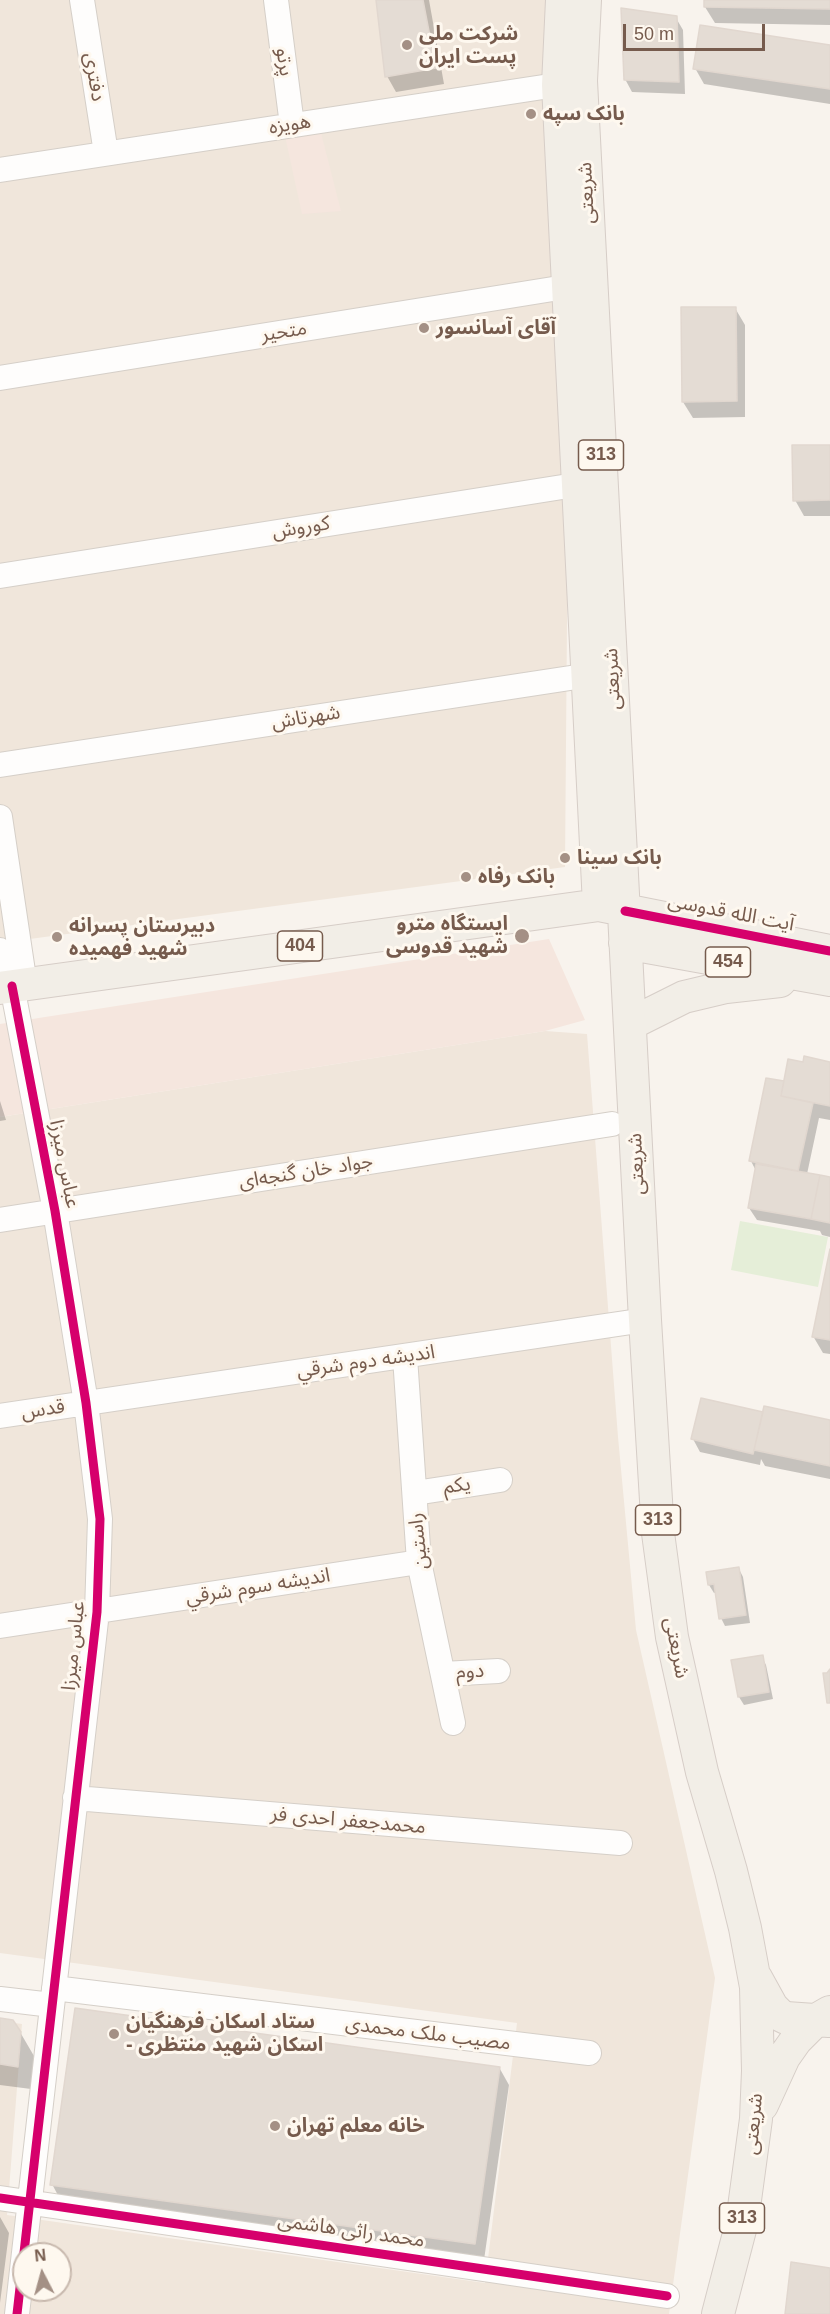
<!DOCTYPE html>
<meta charset="utf-8">
<style>
body{margin:0}
#map{position:relative;width:830px;height:2314px;overflow:hidden;background:#f8f3ed;font-family:Helvetica,sans-serif}
canvas{display:block}
.north{position:absolute;left:12px;top:2242px;width:60px;height:60px;box-sizing:border-box;background:#fef8ef;border:2px solid #c8b9ae;border-radius:50%;rotate:354deg;font-size:16px;font-weight:700;line-height:24px;text-align:center;color:#765b4d}
.north::after{content:'';display:block;margin:auto;width:21px;height:27px;background:#a49085;clip-path:polygon(50% 0,100% 100%,50% 72%,0 100%)}
.scale{position:absolute;left:623px;top:24px;width:142px;height:27px;box-sizing:border-box;border:3px solid #765b4d;border-top:0;padding-left:8px;font-size:18px;line-height:21px;white-space:nowrap;color:#765b4d;-webkit-text-stroke:4px #fef8ef;paint-order:stroke}
</style>
<div id="map">
<canvas width="830" height="2314"></canvas>
<div class="north">N</div>
<div class="scale">50 m</div>
</div>
<script>
const context = document.querySelector('canvas').getContext('2d');
context.lineJoin = 'round';
function paint(path, color) { context.fillStyle = color; context.fill(path, 'evenodd'); }
const toPath = rows => new Path2D(rows.map(r => 'M' + r).join(''));
function trace(path, color, width, dash) { context.strokeStyle = color; context.lineWidth = width; context.lineCap = dash ? 'butt' : 'round'; context.setLineDash(dash || []); context.stroke(path); }
function write(font, color, halo, rows, align = 'center') {
  context.font = font + ' Helvetica,"Noto Sans Arabic",sans-serif'; context.lineWidth = 6; context.setLineDash([]); context.textBaseline = 'middle'; context.strokeStyle = halo; context.fillStyle = color; for (const [text, x, y, turn = 0] of rows) {
    context.save(); context.translate(x, y); context.rotate((+turn || 0) * Math.PI / 180); context.textAlign = isNaN(turn) ? turn : align; if (halo) context.strokeText(text, 0, 0); context.fillText(text, 0, 0); context.restore();
  }
}
paint(toPath([
 [0,0,572,0,565,867,0,943],
 [545,1031,587,1034,618,1437,636,1630,715,1978,669,2314,0,2314,0,2021,22,2024,7,2215,485,2283,517,2023,0,1953,0,1117],
 [24,2254,60,2254,60,2290,24,2290]
]), '#f0e6db');
paint(toPath([
 [318,121,341,211,302,214,283,127],
 [549,939,585,1020,545,1031,0,1117,0,1024]
]), '#f5e6de');
paint(toPath([
 [740,1221,828,1237,818,1287,731,1270]
]), '#e5eed8');
paint(toPath([
 [378,0,429,0,444,84,396,92,387,76],
 [706,0,830,0,830,25,715,23,705,7],
 [676,18,683,30,685,94,632,92,625,79],
 [830,46,830,104,704,84,695,68],
 [735,308,745,325,745,417,693,418,683,402],
 [830,446,830,516,804,516,795,500],
 [830,1063,830,1120,819,1118,807,1174,830,1178,830,1237,822,1235,820,1231,757,1220,749,1208,756,1171,751,1161,783,1083,804,1064],
 [0,1101,6,1120,0,1121],
 [830,1256,830,1354,823,1353,813,1336],
 [764,1414,830,1421,830,1479,765,1466,761,1459,760,1465,700,1452,693,1439],
 [739,1569,743,1577,750,1623,725,1626,721,1618,717,1592,714,1593,709,1585,708,1573],
 [762,1657,766,1665,773,1699,744,1705,739,1697,733,1662],
 [0,2019,20,2032,34,2056,31,2089,0,2085],
 [500,2069,509,2085,484,2260,61,2201,52,2184],
 [0,2217,9,2233,0,2303]
]), '#0003');
const building = toPath([
 [376,0,423,0,436,68,385,77,376,0],
 [704,0,830,0,830,9,704,7,704,0],
 [621,8,677,16,679,82,624,80,621,8],
 [700,25,830,45,830,89,693,69,700,25],
 [681,307,736,307,737,401,682,402,681,307],
 [792,445,830,445,830,500,793,501,792,445],
 [804,1056,830,1062,830,1106,781,1096,788,1059,803,1062,804,1056],
 [766,1078,784,1081,781,1096,813,1103,798,1171,749,1161,766,1078],
 [756,1164,820,1175,811,1219,748,1208,756,1164],
 [820,1175,830,1177,830,1223,811,1219,820,1175],
 [830,1249,830,1340,812,1337,830,1249],
 [701,1398,763,1412,753,1454,691,1439,701,1398],
 [764,1406,830,1420,830,1466,754,1450,764,1406],
 [739,1567,746,1615,719,1619,714,1584,708,1585,706,1572,739,1567],
 [763,1655,769,1692,738,1697,731,1660,763,1655],
 [830,1669,830,1703,827,1703,823,1673,827,1673,830,1669],
 [75,2008,500,2067,475,2244,50,2185,75,2008],
 [0,2018,13,2020,21,2032,18,2067,0,2064,0,2018],
 [791,2262,830,2268,830,2314,785,2314,791,2262]
]);
paint(building, '#e4dcd4');
trace(building, '#e1d7cf', 1.5);
const minor = toPath([
 [82,0,106,153],
 [276,0,292,125],
 [0,170,576,82],
 [0,378,584,284],
 [0,576,594,482],
 [0,765,603,673],
 [0,817,25,985],
 [0,950,5,987],
 [12,986,55,1211,86,1403,100,1519,97,1612,17,2314],
 [0,1220,612,1124],
 [405,1357,419,1562,453,1723],
 [0,1416,645,1320],
 [415,1493,500,1480],
 [0,1626,419,1562],
 [443,1674,498,1671],
 [75,1798,620,1843],
 [54,1988,589,2053],
 [0,1999,52,2005],
 [0,2198,667,2296]
]);
const major = toPath([
 [562,0,558,85,599,905],
 [585,0,581,81,645,1320,658,1533,672,1637,702,1772,731,1871,745,1928,756,1987,758,2071,756,2119,742,2222,718,2314],
 [625,943,830,980],
 [0,988,599,905,830,951],
 [630,1024,684,997,726,987,780,981],
 [756,1978,772,2007,780,2015,786,2018,829,2021],
 [762,2105,784,2057,796,2040,816,2020,830,2012]
]);
trace(minor, '#d5cfc8', 26);
trace(major, '#d6cdc7', 34);
trace(minor, '#fefdfc', 24);
trace(major, '#f2eee7', 32);
trace(toPath([
 [625,911,830,951],
 [12,986,55,1211,86,1403,100,1519,97,1612,17,2314],
 [0,2198,667,2296]
]), '#d6006c', 9);
for (const [x, y, r, color] of [
 [407,45,6,"#a49085"],
 [531,114,6,"#a49085"],
 [424,328,6,"#a49085"],
 [565,858,6,"#a49085"],
 [466,877,6,"#a49085"],
 [522,936,8,"#a49085"],
 [57,937,6,"#a49085"],
 [114,2034,6,"#a49085"],
 [275,2126,6,"#a49085"]
]) { const dot = new Path2D(); dot.arc(x, y, r, 0, 2 * Math.PI); context.fillStyle = color; context.fill(dot); trace(dot, '#fef8ef', 2); }
for (const [x, y, w] of [
 [601,455,45],
 [300,946,45],
 [728,962,45],
 [658,1520,45],
 [742,2218,45]
]) { const box = new Path2D(); box.roundRect(x - w / 2, y - 15, w, 30, 4.5); context.fillStyle = '#fef8ef'; context.fill(box); trace(box, '#765b4d', 1.5); }
write('bold 18px', '#765b4d', null, [
 ["313",601,455],
 ["404",300,946],
 ["454",728,962],
 ["313",658,1520],
 ["313",742,2218]
]);
write('bold 20px', '#765b4d', '#fef8ef', [
 ["شرکت ملی",419,34],
 ["پست ایران",419,57],
 ["بانک سپه",543,114],
 ["آقای آسانسور",436,328],
 ["بانک سینا",577,858],
 ["بانک رفاه",478,877],
 ["ایستگاه مترو",508,924,"right"],
 ["شهید قدوسی",508,947,"right"],
 ["دبیرستان پسرانه",69,926],
 ["شهید فهمیده",69,949],
 ["ستاد اسکان فرهنگیان",126,2022],
 ["- اسکان شهید منتظری",126,2045],
 ["خانه معلم تهران",287,2126]
], 'left');
write('20px', '#765b4d', '#fef8ef', [
 ["پرتو",284,62,82],
 ["دفتری",94,77,81],
 ["هویزه",290,125,-9],
 ["شریعتی",587,193,-93],
 ["متحیر",284,332,-9],
 ["کوروش",301,528,-9],
 ["شریعتی",613,679,-93],
 ["شهرتاش",306,718,-9],
 ["آیت الله قدوسی",731,913,11],
 ["عباس میرزا",64,1164,79],
 ["شریعتی",637,1164,-93],
 ["جواد خان گنجه‌ای",306,1172,-9],
 ["انديشه دوم شرقي",366,1362,-8],
 ["قدس",43,1410,-9],
 ["یکم",457,1486,-8],
 ["راستین",419,1541,-96],
 ["اندیشه سوم شرقي",258,1587,-9],
 ["عباس میرزا",74,1646,-84],
 ["شریعتی",676,1648,79],
 ["دوم",470,1672,-4],
 ["محمدجعفر احدی فر",348,1821,5],
 ["مصیب ملک محمدی",428,2034,7],
 ["شریعتی",754,2124,-85],
 ["محمد راثی هاشمی",351,2231,8]
]);
</script>
